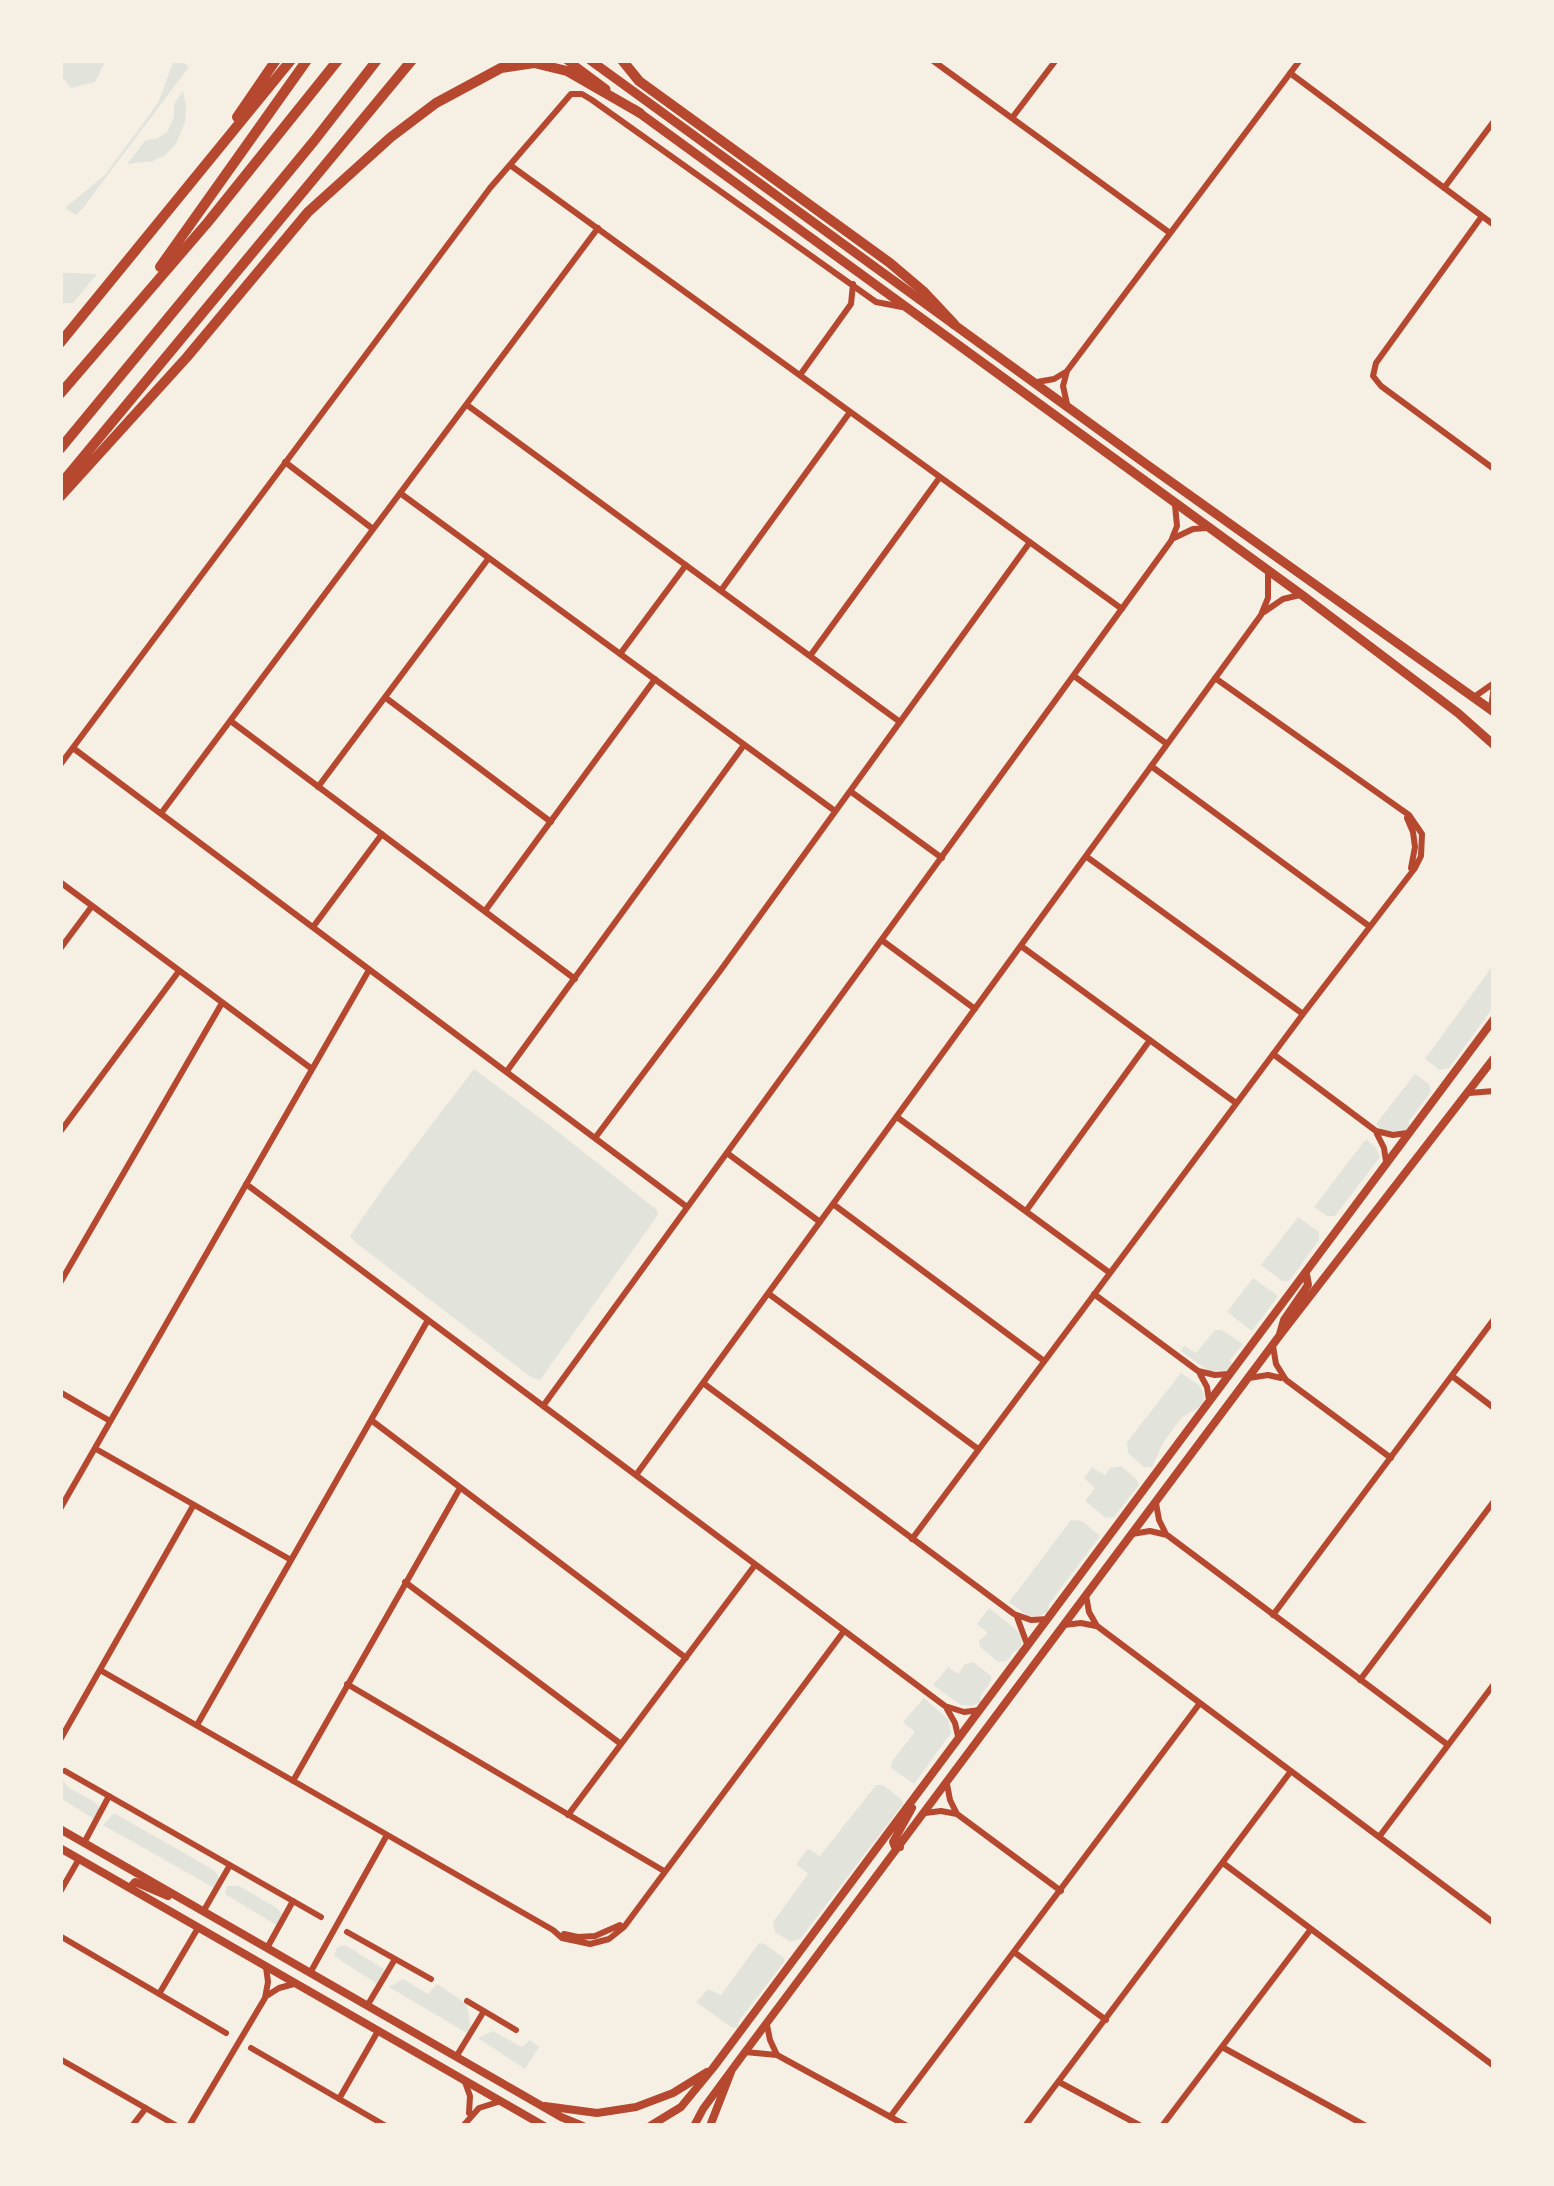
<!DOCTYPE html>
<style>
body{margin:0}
#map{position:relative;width:1554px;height:2186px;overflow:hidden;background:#f6efe4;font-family:"Archivo Narrow",sans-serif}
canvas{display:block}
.frame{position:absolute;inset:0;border:63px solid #f6efe4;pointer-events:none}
</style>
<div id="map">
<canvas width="1554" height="2186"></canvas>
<div class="frame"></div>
</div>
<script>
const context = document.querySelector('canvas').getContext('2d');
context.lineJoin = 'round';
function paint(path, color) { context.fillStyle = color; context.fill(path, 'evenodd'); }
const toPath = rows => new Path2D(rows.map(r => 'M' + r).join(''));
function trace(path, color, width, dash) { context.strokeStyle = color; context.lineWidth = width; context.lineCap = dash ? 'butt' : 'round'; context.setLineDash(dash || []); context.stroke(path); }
paint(toPath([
 [61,60,106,60,95,82,71,88,62,77],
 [174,60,181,60,189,67,82,209,76,215,65,208,105,175,158,103],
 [183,91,186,106,185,122,176,144,165,155,153,161,127,164,145,141,158,138,167,132,174,117,174,104],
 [60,274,65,273,97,274,73,303,60,303],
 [1494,964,1494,1006,1449,1068,1440,1070,1425,1059],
 [474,1069,553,1128,657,1210,658,1215,540,1380,532,1378,355,1242,350,1236,384,1187],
 [1415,1074,1429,1084,1431,1092,1409,1121,1409,1129,1400,1135,1382,1131,1376,1124],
 [1366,1139,1376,1148,1380,1157,1335,1216,1327,1216,1314,1207],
 [1298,1217,1319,1232,1319,1240,1289,1281,1282,1281,1261,1265],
 [1253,1278,1278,1296,1252,1331,1227,1312],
 [1215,1330,1222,1330,1243,1344,1230,1360,1233,1365,1229,1370,1209,1371,1181,1351,1184,1346,1196,1353],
 [1181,1373,1200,1386,1204,1396,1203,1405,1181,1418,1163,1443,1152,1467,1144,1467,1128,1453,1127,1442],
 [1121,1466,1136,1479,1139,1485,1114,1517,1106,1518,1085,1501,1095,1488,1084,1478,1092,1467,1105,1475,1110,1468],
 [1071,1520,1082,1521,1100,1536,1049,1604,1048,1612,1039,1616,1028,1616,1009,1602],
 [989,1608,1019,1632,1022,1640,1020,1650,1014,1651,1007,1661,998,1662,980,1647,979,1641,988,1633,977,1624],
 [973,1662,991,1676,991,1681,980,1697,981,1702,972,1706,961,1705,933,1685,948,1667,958,1674,965,1664],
 [924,1698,948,1719,951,1733,914,1784,891,1768,892,1761,915,1732,903,1722],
 [60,1776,69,1788,95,1802,101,1810,99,1822,60,1798],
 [876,1785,883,1785,902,1800,903,1804,800,1939,790,1942,775,1932,773,1922,808,1874,796,1864,808,1849,820,1856],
 [114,1813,214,1870,219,1878,218,1890,103,1825],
 [227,1886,239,1886,277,1908,283,1916,281,1928,225,1894],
 [759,1943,765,1944,784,1958,784,1962,738,2022,738,2028,731,2027,696,2002,708,1989,721,1995],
 [345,1945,384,1969,388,1978,379,1985,334,1956,337,1947],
 [403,1979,428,1994,437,1984,467,2004,472,2036,389,1987],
 [493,2031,522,2047,530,2040,539,2047,525,2069,478,2038]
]), '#e2e4dc');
trace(toPath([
 [932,60,1170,233],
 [1290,73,1494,225],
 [1012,118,1056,60],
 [510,165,1122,609],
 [1444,188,1494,121],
 [1482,216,1376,363,1373,376,1381,386,1494,469],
 [800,375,851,304,853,284],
 [1037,382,1054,379,1064,373],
 [1067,404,1063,386,1067,371,1300,60],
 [467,405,900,722],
 [285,462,373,529],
 [400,493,835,811],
 [1174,538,1193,529,1206,528],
 [722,589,850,412],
 [1264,612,1283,599,1300,595],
 [620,654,686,565],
 [810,656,940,477],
 [1074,676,1167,744],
 [1474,697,1494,683],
 [386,698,551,822],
 [1491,709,1494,685],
 [232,722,575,979],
 [73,748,687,1207],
 [60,765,490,188,571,94,582,94,592,100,876,302,902,307],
 [1151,766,1369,926],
 [318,787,488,559],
 [850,791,942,858],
 [162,812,598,228],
 [1407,818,1413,832,1415,847,1411,868],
 [1087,857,1303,1014],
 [60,882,312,1069],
 [485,911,655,679],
 [313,927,382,834],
 [883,941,975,1009],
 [1021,946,1236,1103],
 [60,949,92,906],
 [1273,1054,1376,1131,1393,1135,1407,1133],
 [507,1071,744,745],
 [1469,1093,1494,1091],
 [897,1117,1110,1273],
 [60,1132,179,971],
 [1377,1134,1384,1148,1386,1161],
 [595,1138,720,971,1030,542],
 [727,1153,820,1222],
 [246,1184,945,1706,964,1712,980,1710],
 [833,1204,1044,1361],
 [1026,1211,1150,1040],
 [60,1283,222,1003],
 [769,1294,978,1449],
 [1094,1294,1198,1371,1215,1375,1228,1374],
 [1273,1346,1276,1364,1286,1380,1391,1458],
 [1200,1374,1207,1387,1209,1400],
 [1452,1376,1494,1408],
 [1249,1378,1268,1375,1281,1378],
 [703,1383,1014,1614,1031,1620,1048,1619],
 [60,1392,110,1421],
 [543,1406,1171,541,1177,526,1175,505],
 [371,1420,686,1658],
 [96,1449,291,1560],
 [636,1475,1261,615,1268,598,1268,574],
 [1156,1503,1159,1520,1165,1532],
 [60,1509,369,970],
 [1132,1534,1150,1531,1167,1535,1448,1745],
 [912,1539,1303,1014,1415,868,1421,856,1422,834,1409,815,1215,678],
 [405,1582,621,1744],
 [1086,1595,1089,1612,1097,1626,1494,1923],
 [1273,1615,1494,1319],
 [1017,1617,1027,1644],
 [1064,1625,1081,1623,1096,1626],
 [100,1670,553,1930,562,1938,590,1944,609,1939,624,1927,844,1631],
 [1360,1680,1494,1501],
 [347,1684,664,1871],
 [947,1709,955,1723,958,1736],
 [197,1725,428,1320],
 [60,1740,193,1506],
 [65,1771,321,1917],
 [293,1781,460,1488],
 [947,1784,950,1800,957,1814],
 [925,1813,941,1811,957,1814,1061,1891],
 [568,1815,755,1565],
 [1379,1837,1494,1684],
 [84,1843,109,1796],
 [1223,1863,1494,2066],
 [60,1892,79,1859],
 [203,1912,230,1865],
 [347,1932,431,1979],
 [564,1934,578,1937,595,1936,620,1925],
 [60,1936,226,2033],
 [267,1948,293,1901],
 [1014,1952,1106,2020],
 [310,1973,387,1835],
 [159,1994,198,1928],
 [268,1995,279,1988,294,1984],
 [467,2001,516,2030],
 [367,2006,395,1959],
 [767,2025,770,2040,777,2055],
 [1222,2047,1366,2126],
 [251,2048,386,2126],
 [745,2052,777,2055,907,2126],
 [456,2057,484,2011],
 [60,2059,177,2126],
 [465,2082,470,2096,469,2113],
 [1059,2082,1141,2126],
 [339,2099,378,2031],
 [890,2117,1200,1703],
 [132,2126,146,2108],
 [189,2126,265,1998,268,1982,266,1967],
 [463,2126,479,2108,498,2102],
 [1025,2126,1291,1771],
 [1162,2126,1311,1929]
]), '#b5482f', 6);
trace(toPath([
 [1280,1334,1284,1320,1308,1285,1306,1274],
 [60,1829,561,2117,583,2126],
 [900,1847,895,1847,893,1842,912,1808],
 [60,1848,544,2126],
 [130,1888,135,1882,168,1896],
 [545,2106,597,2113,636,2107,673,2093,707,2072],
 [650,2126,681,2107,713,2068,1494,1019],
 [694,2126,703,2109,745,2052,1280,1335,1494,1058],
 [710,2126,731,2072]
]), '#b5482f', 8);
trace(toPath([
 [567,60,606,89],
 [590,60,1146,464,1494,712],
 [634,109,1302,595,1458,713,1494,745]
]), '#b5482f', 9);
trace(toPath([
 [622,60,639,81,890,263,923,291,954,324],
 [237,117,276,60],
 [160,267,307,60],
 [60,343,291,60],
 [60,394,208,222,338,60],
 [60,449,314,141,377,60],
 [60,485,412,60],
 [60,497,187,357,308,212,391,137,436,103,501,68,534,63,567,71,640,113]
]), '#b5482f', 10);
</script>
